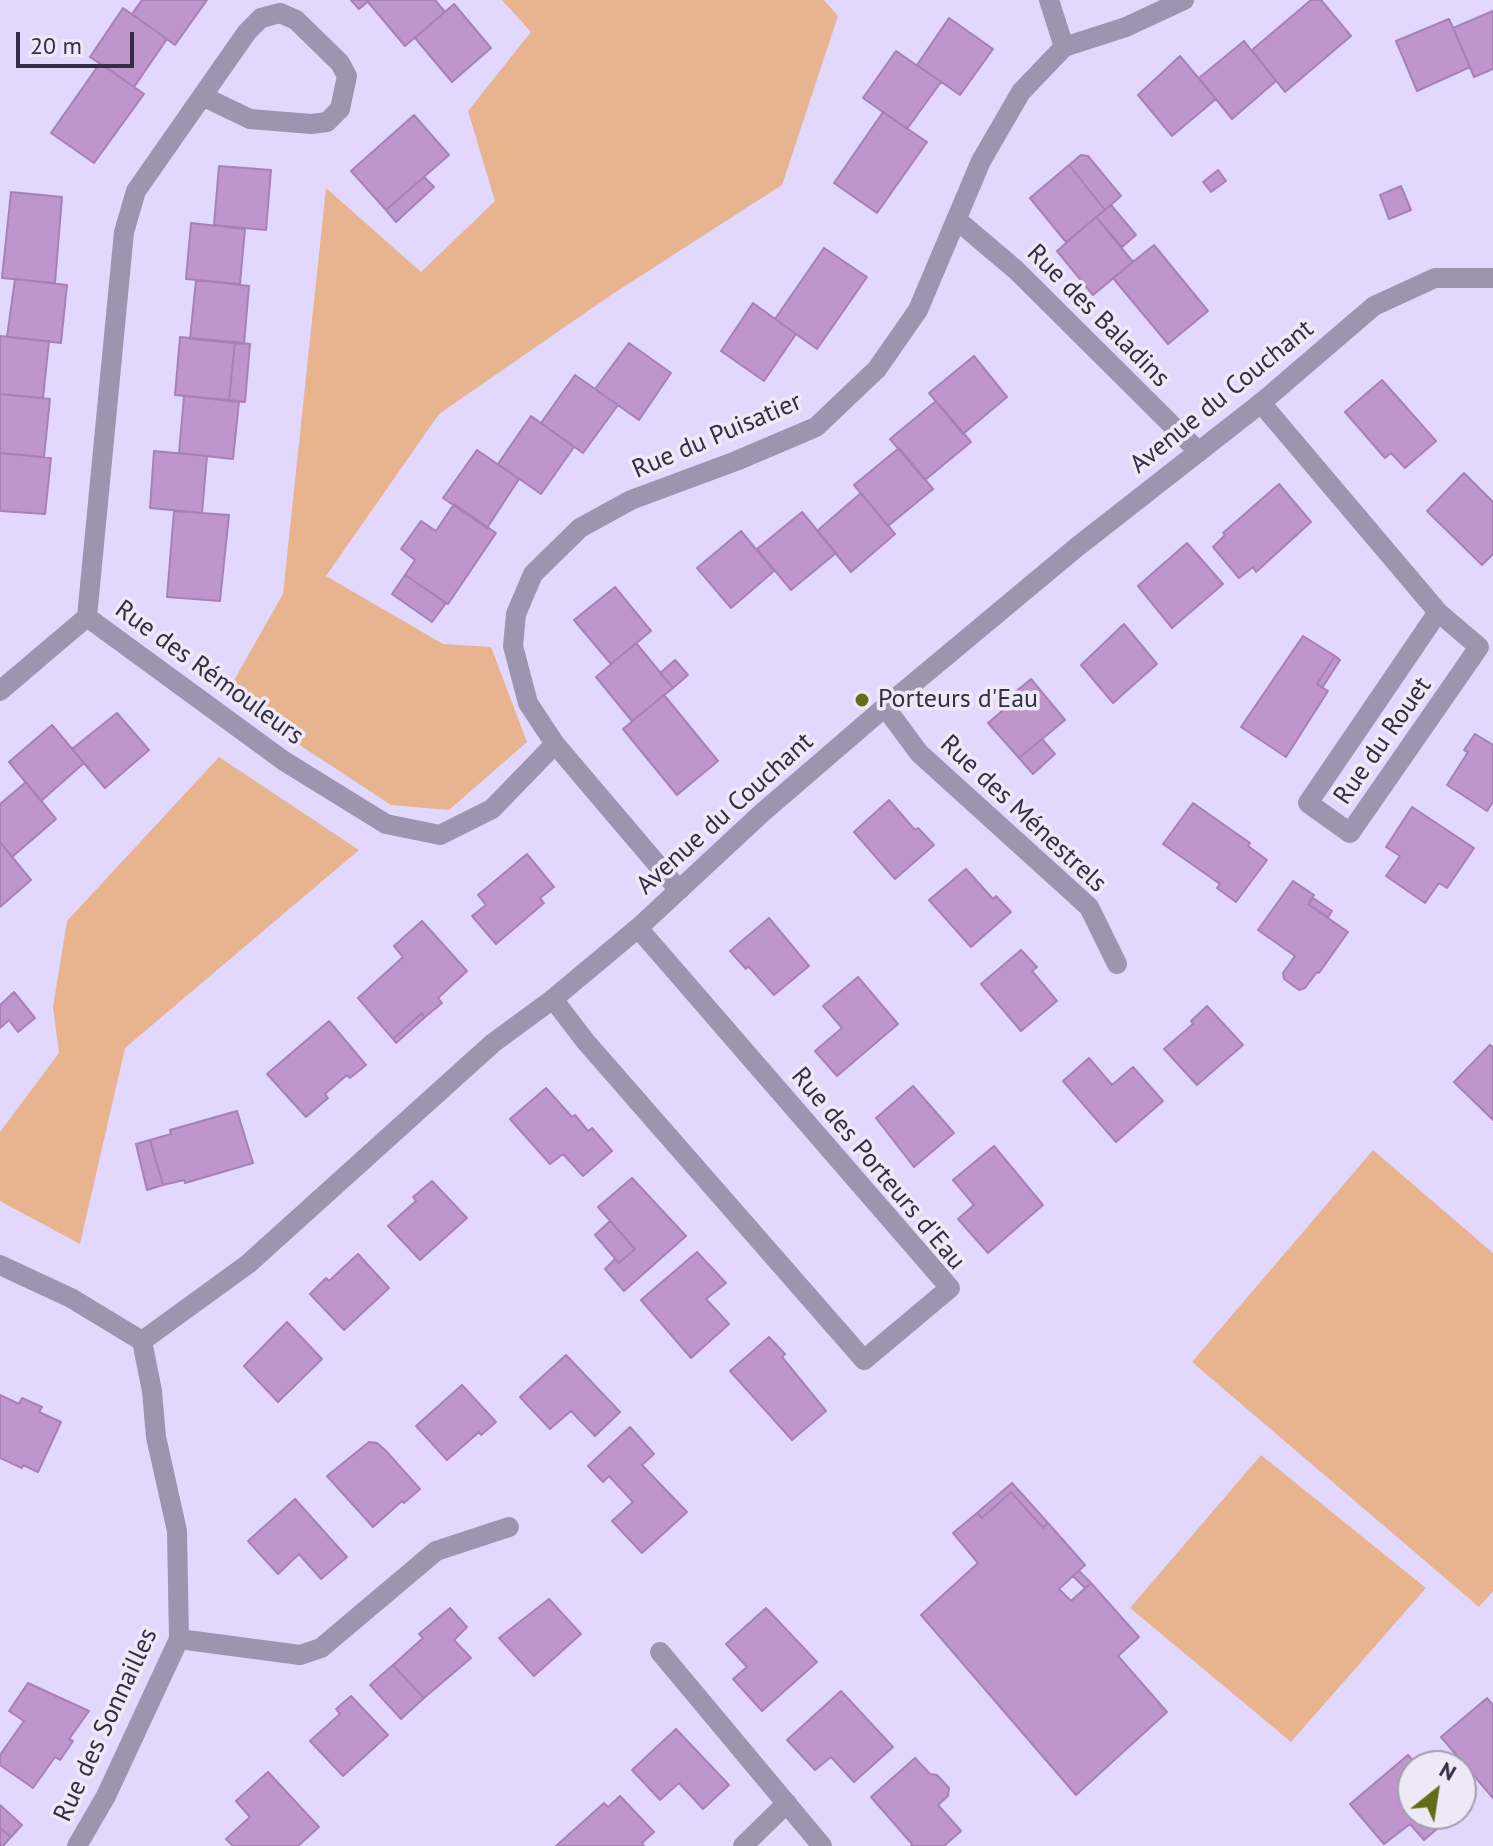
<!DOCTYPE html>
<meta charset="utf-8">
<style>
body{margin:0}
#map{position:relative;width:1493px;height:1846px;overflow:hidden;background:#e2d8fe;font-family:"PT Sans",sans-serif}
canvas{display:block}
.north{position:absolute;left:1397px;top:1750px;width:80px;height:80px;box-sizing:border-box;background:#ede9f6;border:2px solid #a39eaf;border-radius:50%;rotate:30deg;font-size:22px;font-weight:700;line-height:32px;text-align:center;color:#342d45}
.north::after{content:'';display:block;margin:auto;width:28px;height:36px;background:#626e17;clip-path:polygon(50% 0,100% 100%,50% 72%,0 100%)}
.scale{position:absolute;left:16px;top:32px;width:118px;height:36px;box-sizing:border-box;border:4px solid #342d45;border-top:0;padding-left:10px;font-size:24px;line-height:28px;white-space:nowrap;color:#342d45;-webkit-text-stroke:6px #ede9f6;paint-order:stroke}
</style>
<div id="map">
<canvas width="1493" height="1846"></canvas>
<div class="north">N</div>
<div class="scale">20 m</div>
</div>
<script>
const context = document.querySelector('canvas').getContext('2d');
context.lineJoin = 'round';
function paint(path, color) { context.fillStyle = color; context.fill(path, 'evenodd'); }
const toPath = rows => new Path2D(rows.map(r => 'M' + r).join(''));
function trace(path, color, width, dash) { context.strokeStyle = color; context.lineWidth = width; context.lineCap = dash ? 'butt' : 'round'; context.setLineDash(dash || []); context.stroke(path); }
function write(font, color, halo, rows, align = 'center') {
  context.font = font + ' "PT Sans",sans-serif'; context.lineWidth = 7; context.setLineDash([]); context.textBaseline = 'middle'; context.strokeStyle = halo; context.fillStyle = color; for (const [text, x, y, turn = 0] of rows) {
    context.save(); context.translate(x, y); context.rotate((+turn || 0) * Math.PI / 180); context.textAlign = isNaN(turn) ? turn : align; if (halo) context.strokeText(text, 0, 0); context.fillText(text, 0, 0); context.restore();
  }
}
paint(toPath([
 [502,0,824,0,838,16,782,185,611,295,439,414,326,576,443,644,491,647,527,742,449,810,391,805,225,696,283,594,326,188,421,272,495,201,468,111,531,32],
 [219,757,359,850,125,1048,80,1244,0,1201,0,1132,59,1053,53,1007,67,921],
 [1373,1150,1493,1253,1493,1591,1479,1607,1192,1362],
 [1261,1455,1426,1588,1291,1742,1130,1608]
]), '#e7b48f');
const building = toPath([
 [142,0,207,0,175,45,132,14,142,0],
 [351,0,370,0,359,9,351,0],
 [370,0,435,0,445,12,405,46,368,2,370,0],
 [1311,0,1321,0,1351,36,1285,92,1252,50,1311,0],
 [454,4,491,48,452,82,415,38,454,4],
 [123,8,167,39,134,87,90,57,123,8],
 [1493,11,1493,69,1474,77,1453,28,1493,11],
 [949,18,993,49,960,95,917,65,949,18],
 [1449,19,1470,67,1417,91,1396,41,1449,19],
 [1244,41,1276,81,1232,119,1199,78,1244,41],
 [896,51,941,82,907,129,863,98,896,51],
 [1180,56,1216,99,1172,136,1138,95,1180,56],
 [100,63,144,94,94,163,51,133,100,63],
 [883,112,927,142,877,213,834,183,883,112],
 [414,115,449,155,386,210,351,171,414,115],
 [1081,155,1088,156,1121,196,1105,210,1069,165,1081,155],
 [1069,165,1105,210,1066,242,1030,198,1069,165],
 [219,166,271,170,266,230,214,225,219,166],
 [1218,170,1226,181,1211,192,1203,182,1218,170],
 [424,177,434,187,396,222,386,210,424,177],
 [1401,186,1411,210,1389,219,1380,195,1401,186],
 [11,192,62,197,55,283,2,278,11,192],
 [1111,205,1136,235,1122,247,1096,217,1111,205],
 [1096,217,1133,262,1093,295,1057,251,1096,217],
 [191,223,245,229,240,284,186,279,191,223],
 [1154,245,1208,311,1168,344,1113,278,1154,245],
 [824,248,867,277,817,349,775,319,824,248],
 [15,279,67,285,61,343,7,337,15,279],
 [196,280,249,286,244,344,190,339,196,280],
 [753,303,796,334,764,381,721,351,753,303],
 [0,336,49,341,43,398,0,394,0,336],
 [180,337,235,342,229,400,175,395,180,337],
 [235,342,250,344,245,402,229,400,235,342],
 [629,343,671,373,639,420,595,389,629,343],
 [974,356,1007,397,963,434,929,393,974,356],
 [575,375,618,405,583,453,541,423,575,375],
 [1382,380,1436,441,1405,468,1391,453,1385,458,1345,412,1382,380],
 [0,394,50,399,44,457,0,453,0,394],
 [184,396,239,402,233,459,179,453,184,396],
 [936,401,971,442,925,480,890,439,936,401],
 [531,416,574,447,541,494,498,464,531,416],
 [899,448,933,489,888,526,854,485,899,448],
 [477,450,519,479,487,528,443,498,477,450],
 [154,451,207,456,202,513,150,508,154,451],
 [0,453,51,458,45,514,0,511,0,453],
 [1464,473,1493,502,1493,554,1482,565,1427,511,1464,473],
 [1279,484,1311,522,1256,572,1253,567,1239,578,1213,547,1225,535,1223,533,1279,484],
 [861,493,895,534,851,572,817,531,861,493],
 [454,504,496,533,448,604,405,575,415,560,401,549,421,521,436,531,454,504],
 [174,511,229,515,220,601,167,597,174,511],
 [802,512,836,553,791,590,757,549,802,512],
 [741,531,774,571,731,608,697,568,741,531],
 [1187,543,1223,584,1172,628,1138,586,1187,543],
 [405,575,446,603,432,622,392,594,405,575],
 [615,587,651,631,611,664,574,620,615,587],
 [1124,624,1157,664,1113,703,1081,665,1124,624],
 [1303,636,1335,656,1317,684,1328,691,1286,757,1241,727,1303,636],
 [636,643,673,688,632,721,596,677,636,643],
 [1335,656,1340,660,1322,688,1317,684,1335,656],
 [675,660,688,675,673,688,660,673,675,660],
 [1031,679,1065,720,1019,758,988,723,1017,698,1014,693,1031,679],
 [664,695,718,761,677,795,623,729,664,695],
 [117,713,149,750,105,788,72,749,117,713],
 [52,725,84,763,41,801,9,762,52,725],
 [1475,734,1493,745,1493,802,1487,811,1447,785,1468,752,1464,750,1475,734],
 [1042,739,1055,754,1033,774,1019,758,1042,739],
 [26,782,56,819,12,857,0,842,0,804,26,782],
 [889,800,915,830,918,828,934,845,895,879,854,832,889,800],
 [1193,803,1250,843,1248,846,1267,860,1236,902,1217,888,1220,884,1163,844,1193,803],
 [1412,807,1474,848,1447,888,1439,883,1425,903,1386,876,1400,856,1386,847,1412,807],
 [0,842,31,880,0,907,0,842],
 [527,854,554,887,540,898,544,903,496,944,472,916,486,905,478,895,527,854],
 [966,869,993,899,996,896,1011,912,971,947,929,900,966,869],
 [1293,881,1314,895,1308,904,1348,932,1319,973,1317,972,1305,988,1299,990,1284,979,1283,973,1295,956,1258,930,1293,881],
 [1313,898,1332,911,1328,917,1308,904,1313,898],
 [769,918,809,966,774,995,748,966,746,969,730,951,769,918],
 [422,921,467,971,438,998,442,1003,424,1018,422,1013,393,1039,358,998,403,957,394,946,422,921],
 [1021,950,1037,967,1032,971,1057,1001,1021,1031,981,984,1021,950],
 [858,977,898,1024,837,1076,815,1051,842,1028,823,1006,858,977],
 [14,992,35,1018,18,1032,9,1020,0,1028,0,1005,14,992],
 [1207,1006,1243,1045,1197,1085,1164,1049,1193,1024,1191,1021,1207,1006],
 [422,1013,424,1018,396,1043,393,1039,422,1013],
 [329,1021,366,1065,350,1078,347,1075,325,1094,328,1098,306,1117,267,1074,329,1021],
 [1490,1045,1493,1047,1493,1120,1454,1082,1490,1045],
 [1089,1058,1112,1085,1133,1067,1163,1101,1116,1142,1063,1081,1089,1058],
 [913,1086,954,1133,914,1167,876,1118,913,1086],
 [546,1088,572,1117,575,1115,588,1131,592,1128,612,1151,583,1176,563,1154,550,1164,510,1119,546,1088],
 [237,1111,253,1163,185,1183,184,1180,163,1185,150,1140,171,1134,170,1130,237,1111],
 [150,1140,163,1185,147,1190,136,1144,150,1140],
 [994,1146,1043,1205,988,1253,958,1219,974,1205,953,1180,994,1146],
 [632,1178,686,1236,624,1291,605,1269,615,1259,619,1263,635,1249,598,1207,632,1178],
 [432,1181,467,1218,420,1260,388,1226,416,1201,413,1197,432,1181],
 [610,1221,635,1249,619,1263,595,1235,610,1221],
 [697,1252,726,1283,706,1299,729,1324,691,1358,641,1300,697,1252],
 [358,1254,389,1288,344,1330,310,1294,326,1278,329,1281,358,1254],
 [287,1322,322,1359,278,1402,244,1366,287,1322],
 [769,1337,785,1354,782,1357,826,1411,792,1440,730,1371,769,1337],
 [566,1355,620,1412,595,1436,571,1411,550,1429,520,1397,566,1355],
 [462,1385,496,1422,481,1435,479,1432,447,1460,416,1426,462,1385],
 [0,1395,19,1404,22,1398,42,1407,39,1412,61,1422,38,1472,23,1465,22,1468,0,1458,0,1395],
 [630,1427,654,1454,642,1465,687,1512,642,1553,612,1521,633,1502,609,1476,603,1482,588,1466,630,1427],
 [369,1442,377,1443,386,1451,420,1489,404,1503,402,1501,373,1527,327,1476,369,1442],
 [1012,1483,1048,1523,1043,1528,1011,1492,982,1518,977,1513,1012,1483],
 [1011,1492,1043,1528,1048,1523,1085,1565,1059,1589,1071,1601,1091,1583,1139,1637,1118,1656,1167,1712,1076,1795,921,1615,978,1563,953,1533,977,1513,982,1518,1011,1492],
 [295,1499,347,1557,321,1579,299,1554,278,1574,248,1541,295,1499],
 [1079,1571,1091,1583,1085,1588,1073,1576,1079,1571],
 [549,1599,581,1634,534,1676,499,1638,549,1599],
 [450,1608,467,1627,454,1640,471,1658,424,1698,393,1665,423,1638,419,1634,450,1608],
 [766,1608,817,1662,762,1711,733,1679,747,1667,726,1644,766,1608],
 [393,1665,424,1698,401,1719,370,1685,393,1665],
 [28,1683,89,1711,69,1739,73,1741,60,1760,55,1757,33,1788,0,1765,0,1755,24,1721,9,1711,28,1683],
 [841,1691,893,1747,854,1782,831,1757,815,1770,787,1740,841,1691],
 [351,1696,388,1735,343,1776,310,1741,340,1714,336,1709,351,1696],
 [1487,1698,1493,1705,1493,1798,1441,1737,1487,1698],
 [676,1729,729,1785,703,1809,679,1783,660,1800,632,1770,676,1729],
 [1408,1755,1418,1766,1413,1766,1413,1814,1454,1814,1424,1840,1410,1824,1384,1844,1350,1804,1408,1755],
 [915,1758,930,1774,937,1775,949,1788,948,1796,938,1805,961,1831,944,1846,911,1846,912,1844,871,1797,915,1758],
 [268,1772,319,1827,298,1846,233,1846,226,1839,250,1817,236,1801,268,1772],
 [620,1796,654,1832,642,1843,644,1846,556,1846,604,1803,608,1807,620,1796],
 [0,1805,22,1825,11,1837,0,1828,0,1805],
 [0,1828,11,1837,3,1846,0,1846,0,1828]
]);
paint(building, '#be96cc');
trace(building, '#a780b5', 2);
trace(toPath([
 [660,1652,822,1846],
 [743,1846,787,1803]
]), '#9b95b0', 20);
trace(toPath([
 [1064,47,1126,27,1184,0],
 [202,96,250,119,311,124,327,122,340,109,347,76,340,63,296,20,280,13,261,18,247,32,136,191,124,232,87,617,284,761,386,824,440,835,492,809,555,744],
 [957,220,1016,270,1199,452],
 [1261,403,1438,612,1479,647,1350,833,1308,803,1438,612],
 [0,691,87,617],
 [885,707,919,753,1089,907,1117,964],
 [679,890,555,744,528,703,513,646,516,614,533,574,580,528,631,500,736,461,816,427,877,369,918,310,981,161,1021,92,1064,47,1049,0],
 [553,999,586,1042,864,1360,950,1288,638,928],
 [179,1639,300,1655,321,1648,436,1551,509,1527],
 [77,1846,106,1796,179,1639,177,1531,156,1437,152,1391,142,1341]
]), '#9b95b0', 20);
trace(toPath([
 [0,1265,71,1298,142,1341,248,1264,493,1043,553,999,638,928,763,812,885,707,1077,547,1261,403,1374,306,1435,278,1493,278]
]), '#9b95b0', 20);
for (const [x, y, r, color] of [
 [862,700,8,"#626e17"]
]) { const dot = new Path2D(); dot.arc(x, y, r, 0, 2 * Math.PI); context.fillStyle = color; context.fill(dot); trace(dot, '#ede9f6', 3); }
write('26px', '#342d45', '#ede9f6', [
 ["Rue des Baladins",1098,316,45],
 ["Avenue du Couchant",1222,397,-39],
 ["Rue du Puisatier",717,436,-23],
 ["Rue des Rémouleurs",209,673,36],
 ["Rue du Rouet",1383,741,-55],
 ["Avenue du Couchant",725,814,-42],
 ["Rue des Ménestrels",1023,814,43],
 ["Rue des Porteurs d'Eau",878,1169,50],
 ["Rue des Sonnailles",106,1725,-65]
]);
write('26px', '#342d45', '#ede9f6', [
 ["Porteurs d'Eau",878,700]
], 'left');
</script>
